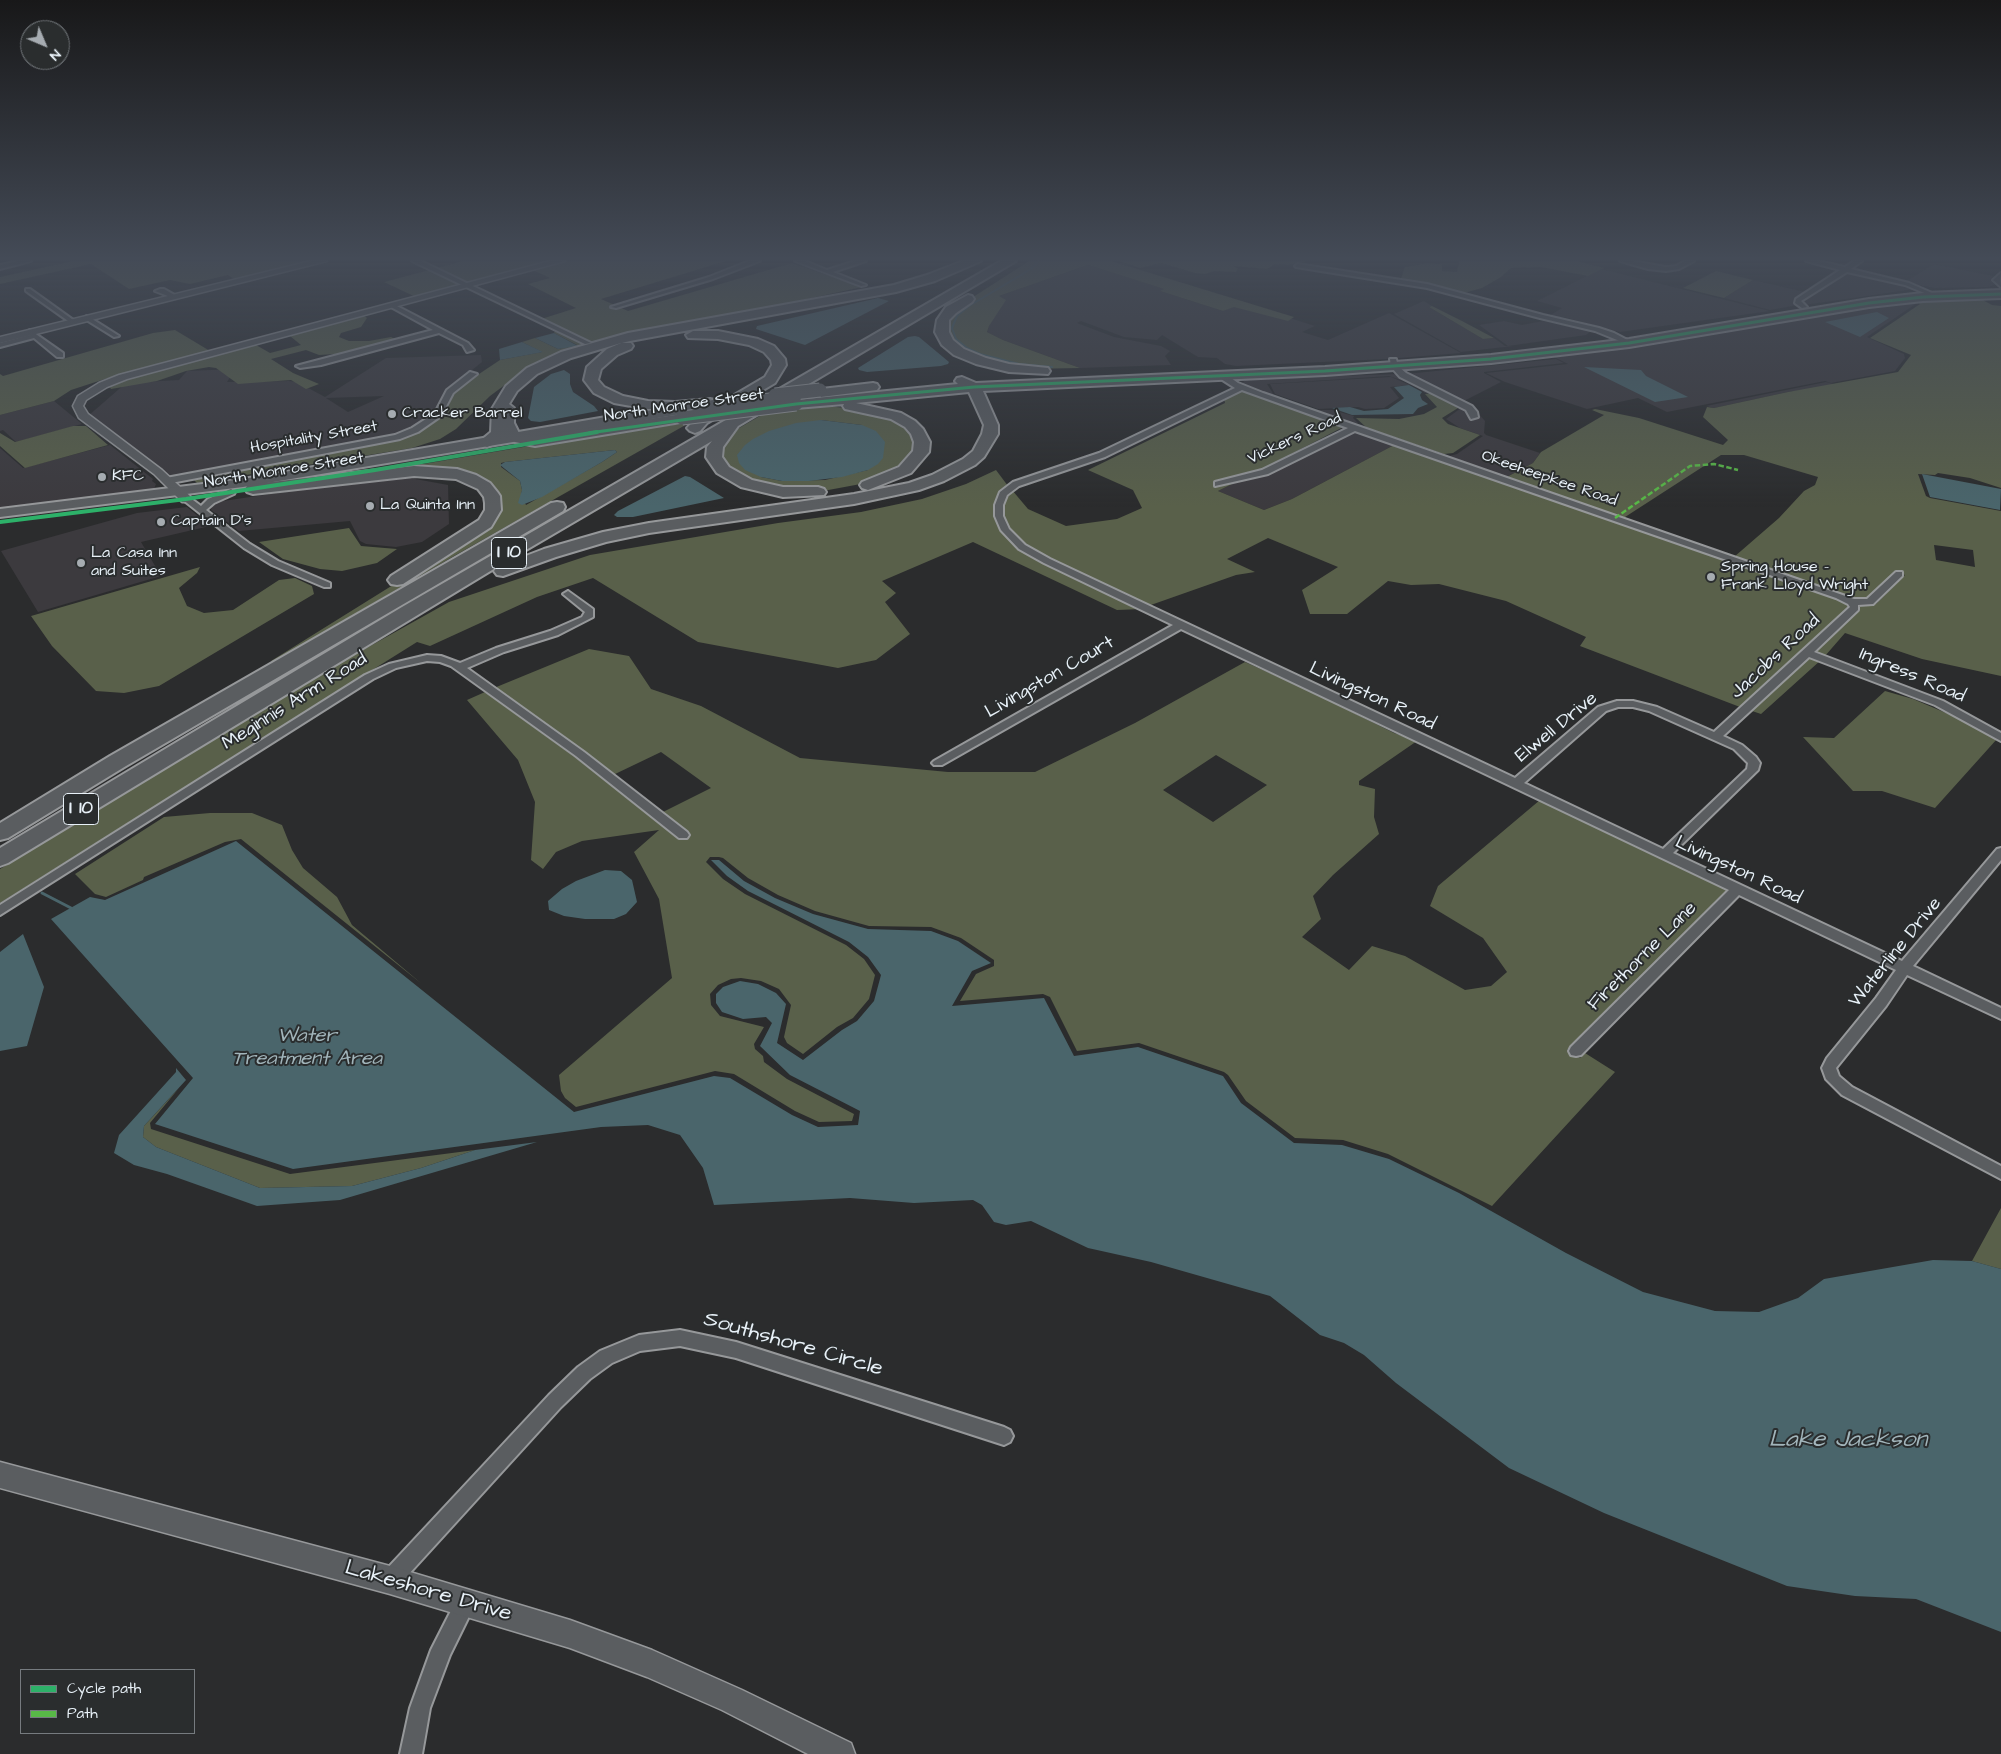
<!DOCTYPE html>
<style>
body{margin:0}
#map{position:relative;width:2001px;height:1754px;overflow:hidden;background:#2b2c2d;font-family:"Architects Daughter",sans-serif}
canvas{display:block}
.legend{position:absolute;left:20px;top:1669px;width:175px;height:65px;box-sizing:border-box;background:#2a2d2e;border:1px solid #767b7f;margin:0;padding:6px 9px;list-style:none;font-size:15px;color:#e8f1f8}
.legend li{display:flex;align-items:center;gap:10px;height:25px}
.legend b{width:25px;border:1px solid #767b7f}
.north{position:absolute;left:20px;top:20px;width:50px;height:50px;box-sizing:border-box;background:#2a2d2e;border:1px solid #767b7f;border-radius:50%;rotate:135deg;font-size:14px;font-weight:700;line-height:20px;text-align:center;color:#e8f1f8}
.north::after{content:'';display:block;margin:auto;width:18px;height:22px;background:#a6acb1;clip-path:polygon(50% 0,100% 100%,50% 72%,0 100%)}
</style>
<div id="map">
<canvas width="2001" height="1754"></canvas>
<ul class="legend">
<li><b style="height:6px;background:#2db169"></b>Cycle path</li>
<li><b style="height:6px;background:#58b947"></b>Path</li>
</ul>
<div class="north">N</div>
</div>
<script>
const context = document.querySelector('canvas').getContext('2d');
context.lineJoin = 'round';
function paint(path, color) { context.fillStyle = color; context.fill(path, 'evenodd'); }
const toPath = rows => new Path2D(rows.map(r => 'M' + r).join(''));
function trace(path, color, width, dash) { context.strokeStyle = color; context.lineWidth = width; context.lineCap = dash ? 'butt' : 'round'; context.setLineDash(dash || []); context.stroke(path); }
function write(font, color, halo, rows, align = 'center') {
  context.font = font + ' "Architects Daughter",sans-serif'; context.lineWidth = 4; context.setLineDash([]); context.textBaseline = 'middle'; context.strokeStyle = halo; context.fillStyle = color; for (const [text, x, y, turn = 0] of rows) {
    context.save(); context.translate(x, y); context.rotate((+turn || 0) * Math.PI / 180); context.textAlign = isNaN(turn) ? turn : align; if (halo) context.strokeText(text, 0, 0); context.fillText(text, 0, 0); context.restore();
  }
}
paint(toPath([
 [1934,264,1993,276,1990,280,1995,285,1988,287,1934,288,1905,282],
 [1088,265,1165,289,1160,291,1223,311,1243,303,1315,326,1302,332,1328,340,1389,313,1461,353,1387,359,1236,366,1225,364,1217,358,1198,357,1162,335,1157,340,1124,337,1081,321,1077,323,1114,337,1161,346,1170,351,1165,356,1171,365,1080,368,1003,340,987,332,999,296],
 [1601,269,1770,311,1620,332,1567,318,1549,316,1562,308,1537,301],
 [1847,271,1910,286,1915,289,1804,305,1801,302],
 [1753,280,1805,292,1794,300,1798,305,1770,310,1724,298],
 [1424,301,1432,306,1429,307,1483,339,1494,338,1505,346,1513,346,1461,352,1394,314],
 [1917,303,1867,337,1904,354,1905,358,1895,371,1831,383,1825,381,1667,412,1638,398,1587,409,1505,382,1486,373,1568,364,1554,357,1621,348,1864,308],
 [1504,321,1522,325,1543,321,1591,331,1586,335,1508,346,1479,325],
 [481,355,482,362,450,388,432,416,415,428,390,437,170,477,88,416,126,383,179,380,187,371,235,369,227,382,289,381,297,382,325,397,386,358],
 [384,396,348,412,326,398],
 [1556,359,1564,363,1484,372,1484,373,1501,382,1462,402,1406,374],
 [1399,374,1432,392,1425,393,1412,384,1389,376,1267,384,1274,395,1316,410,1332,410,1354,416,1353,418,1358,423,1350,424,1240,385,1246,379],
 [1391,377,1410,385,1390,387,1399,398,1384,408,1365,409,1358,407,1318,409,1275,394,1270,384],
 [1860,379,1811,389,1788,392,1714,408,1706,406,1826,382,1834,384],
 [54,401,82,424,16,442,3,430,0,431,0,415],
 [1453,402,1466,408,1470,414,1470,418,1477,419,1477,412,1485,421,1484,433,1486,435,1540,453,1533,463,1505,478,1445,457,1457,454,1483,436,1460,428,1446,419,1461,408],
 [1356,430,1396,444,1292,499,1264,510,1218,491,1238,481,1273,471],
 [110,445,153,479,152,481,156,484,154,489,0,508,0,448,23,468],
 [410,478,448,485,449,524,422,542,396,547,366,544,360,541,350,521,239,531,211,510,212,505,223,501,298,490],
 [187,507,210,526,141,542,161,576,38,612,1,551,137,513]
]), '#3c3a3e');
paint(toPath([
 [73,261,318,261,237,281,228,275,190,284,170,280,129,289,91,264,0,284,0,277],
 [463,261,726,261,601,299,628,311,792,263,862,287,752,311,654,328,578,346,533,365,514,378,490,396,456,429,440,439,412,448,197,483,194,480,399,439,438,419,448,407,454,393,461,386,500,360,542,352,522,342,535,338,558,349,577,345,554,333,555,331,535,321,576,308,528,284,550,278,533,270,422,300,384,282],
 [1029,261,1111,261,1294,317,1288,321,1234,307,1223,311,1160,291,1164,289,1088,265,999,296,1006,300,989,326,987,332,1003,340,1080,368,1026,369,963,352,944,331,953,310],
 [1119,261,1306,261,1289,265,1275,264,1267,269,1234,266,1238,269,1236,272,1214,271,1205,274,1195,273,1161,263,1140,268],
 [1459,261,1577,261,1604,268,1588,276,1541,267,1511,268,1501,277,1482,288,1464,293,1414,282,1359,275,1401,278,1405,267,1427,263,1442,264,1442,271,1457,272],
 [1716,271,1753,280,1724,298,1683,288],
 [1979,298,1992,305,2001,306,2001,488,1970,478,1938,473,1935,475,1918,474,1926,496,1930,498,2001,511,2001,676,1922,659,1845,633,1825,656,1815,651,1860,610,1859,605,1876,604,1905,575,1895,571,1866,600,1853,600,1734,557,1779,518,1804,491,1815,485,1818,477,1744,455,1721,455,1622,519,1505,478,1533,463,1541,452,1604,415,1592,410,1595,409,1639,418,1723,445,1728,440,1703,417,1707,407,1714,408,1788,392,1898,372,1911,355,1870,338,1920,304,1917,302],
 [1934,545,1973,550,1975,567,1936,560],
 [1432,306,1462,321,1494,338,1483,339,1429,307],
 [364,316,367,318,361,327,341,333,339,337,349,341,369,341,391,337,397,340,352,353,319,355,306,350,271,359,293,373,319,384,306,389,291,380,238,384,216,368,209,367,186,371,157,381,111,389,110,387,129,379,256,345,270,353,301,345,290,336],
 [175,330,210,351,108,378,71,390,54,401,0,415,0,374,3,376,153,333],
 [1242,390,1345,426,1253,474,1224,479,1213,484,1218,487,1238,481,1218,491,1264,510,1292,499,1396,444,1837,598,1848,603,1850,606,1740,707,1580,646,1586,637,1506,601,1439,584,1411,585,1388,581,1347,614,1310,614,1302,590,1338,567,1268,538,1227,559,1255,572,1236,575,1148,606,1050,560,1026,546,1009,530,1003,516,1003,506,1005,498,1012,490,1028,509,1066,526,1117,519,1142,508,1133,490,1088,470,1225,403,1224,398],
 [1433,393,1458,408,1442,418,1448,424,1480,435,1453,453,1444,454,1367,428,1356,418,1399,419,1424,414,1437,407,1425,394],
 [836,407,857,409,889,417,911,430,917,446,901,468,866,483,823,491,761,486,724,467,719,447,734,431,765,413,815,407],
 [821,420,862,425,868,470,825,480,782,481,761,477],
 [689,423,454,556,274,661,271,661,470,537,500,508,500,496,491,484,406,467,588,436],
 [615,450,617,452,602,462,526,505,521,496,522,490,520,481,501,467,501,463,505,462],
 [73,426,86,426,108,445,25,468,0,446,0,433,15,442],
 [996,470,1008,486,997,497,994,516,1001,531,1011,542,1019,548,1142,609,1117,610,973,542,882,581,896,593,885,602,910,634,876,660,838,668,698,642,593,578,537,597,430,646,417,642,0,903,0,869,313,678,449,602,590,555,778,523,861,512,922,499,966,484],
 [349,528,361,546,397,549,377,563,342,571,320,569,283,559,259,542],
 [200,567,197,573,179,588,187,606,204,613,233,610,279,580,295,578,312,586,314,594,159,686,124,693,96,691,52,646,31,616],
 [589,649,629,656,651,689,701,706,800,758,948,772,1035,772,1135,723,1245,662,1310,691,1394,733,1417,741,1359,781,1359,785,1375,789,1374,817,1379,834,1333,875,1313,896,1321,919,1302,937,1349,970,1372,946,1405,956,1465,990,1491,986,1507,972,1483,938,1430,906,1438,886,1540,800,1728,889,1567,1050,1580,1058,1585,1053,1615,1072,1492,1206,1388,1154,1343,1140,1295,1138,1246,1101,1228,1075,1224,1072,1139,1043,1077,1051,1050,997,1043,994,960,1001,976,974,994,966,994,960,961,938,931,927,869,926,815,911,778,895,748,878,723,858,719,857,710,857,706,862,723,879,745,894,846,945,864,959,875,975,869,999,853,1018,837,1027,803,1054,787,1043,784,1037,791,1005,779,989,761,981,741,978,731,979,718,985,710,994,711,1005,720,1016,764,1027,754,1044,755,1049,763,1056,764,1062,787,1079,854,1114,852,1121,819,1122,795,1111,734,1074,715,1071,576,1107,565,1098,561,1091,559,1075,672,978,659,899,634,852,659,830,582,841,556,852,543,869,531,860,535,802,518,760,467,700,485,692,575,757,653,817,711,788,661,752,613,775,494,688],
 [1216,755,1267,785,1213,822,1163,790],
 [1809,655,1821,660,1761,714,1752,711],
 [1885,691,1913,699,1972,724,1997,739,1935,808,1882,791,1853,791,1803,737,1834,738],
 [210,813,252,813,282,825,292,850,303,868,337,897,352,925,422,984,241,839,225,842,144,877,143,880,106,897,95,894,75,874,164,817],
 [179,1088,150,1123,151,1129,290,1174,475,1150,421,1168,352,1186,260,1188,156,1147,143,1137,144,1126],
 [2001,1208,2001,1269,1972,1261]
]), '#59604a');
paint(toPath([
 [878,298,889,301,805,345,756,329,757,326],
 [1877,312,1889,318,1860,337,1825,322],
 [554,333,578,346,558,349,535,338],
 [915,336,919,337,949,362,948,364,941,366,867,372,859,370,858,368,908,337],
 [522,342,543,352,500,360,499,349],
 [1584,367,1641,370,1646,376,1688,397,1655,402],
 [564,370,570,374,570,384,573,392,594,406,598,411,540,422,531,421,528,418,534,387,551,374],
 [1409,385,1422,392,1420,395,1422,400,1428,404,1418,408,1413,414,1352,415,1332,408,1350,407,1364,411,1388,409,1404,398,1394,387],
 [821,420,862,425,876,431,885,442,883,458,878,464,868,470,842,477,809,481,782,481,761,477,745,470,739,463,737,455,745,445,753,439,769,431,796,423],
 [615,450,617,452,602,462,542,497,522,505,518,503,522,490,520,481,500,465,505,462],
 [1922,474,2001,489,2000,510,1930,497],
 [685,476,690,477,724,498,633,517,617,517,614,515,618,511],
 [236,841,574,1112,714,1076,730,1078,792,1115,818,1127,858,1125,860,1111,790,1075,760,1046,772,1023,766,1017,743,1019,722,1012,716,1003,716,994,723,987,740,981,758,984,776,993,786,1004,777,1043,803,1060,842,1030,857,1021,874,1001,881,975,868,957,849,942,748,891,727,876,711,860,719,860,744,881,775,898,813,914,868,929,931,931,958,941,991,963,972,971,952,1006,1044,998,1074,1056,1138,1047,1223,1076,1241,1103,1294,1143,1342,1145,1389,1159,1459,1193,1566,1253,1643,1292,1715,1311,1759,1312,1798,1298,1824,1279,1933,1260,1972,1261,2001,1269,2001,1632,1916,1599,1855,1596,1787,1586,1604,1513,1509,1468,1396,1383,1364,1355,1344,1343,1320,1335,1270,1296,1151,1262,1088,1248,1031,1221,1006,1225,994,1222,982,1205,973,1200,914,1203,850,1198,714,1205,703,1168,680,1135,648,1125,601,1127,293,1169,155,1124,193,1078,51,919,90,897,105,900],
 [605,870,621,871,632,880,637,902,626,914,614,919,585,919,564,916,549,910,548,901,562,889,576,881],
 [23,934,44,987,27,1046,0,1051,0,952],
 [176,1068,186,1080,144,1126,143,1137,156,1147,260,1188,352,1186,421,1168,475,1150,537,1142,340,1200,257,1206,167,1174,134,1165,114,1153,119,1135,176,1072]
]), '#4a656b');
trace(toPath([
 [1038,261,1031,269,969,306,957,316,952,328,956,339,967,348,980,354,1019,364,1052,367]
]), '#4a656b', 2);
trace(toPath([
 [42,893,71,908]
]), '#4a656b', 3);
const street = toPath([
 [18,261,31,261,0,269,0,265,18,261],
 [412,261,421,261,591,343,585,344,412,261],
 [749,261,760,261,713,279,616,308,611,307,709,277,749,261],
 [795,261,805,261,827,270,855,261,866,261,833,272,866,285,861,286,795,261],
 [1620,261,1632,261,1666,267,1676,266,1685,261,1694,261,1679,269,1666,271,1648,269,1620,261],
 [1806,261,1818,261,1845,267,1854,261,1862,261,1851,269,1909,283,1939,296,1934,297,1905,285,1847,272,1801,301,1807,307,1802,308,1795,303,1796,299,1840,270,1806,261],
 [1298,264,1427,284,1543,315,1599,328,1614,333,1633,343,1627,344,1595,331,1540,318,1427,288,1296,267,1295,266,1298,264],
 [2001,273,2000,280,2001,287,1993,280,2001,273],
 [26,289,30,289,76,322,71,323,26,291,26,289],
 [160,289,164,289,178,297,173,298,155,291,160,289],
 [393,304,468,343,474,350,467,352,463,345,439,333,321,365,300,368,296,366,433,330,391,307,390,306,393,304],
 [87,316,89,317,119,336,114,337,85,319,84,318,87,316],
 [30,330,63,353,63,357,57,357,34,338,0,347,0,343,30,335,27,332,30,330],
 [1390,359,1396,359,1398,366,1406,373,1472,406,1477,412,1478,417,1471,419,1466,410,1400,377,1391,367,1390,359],
 [470,372,477,374,453,393,441,416,418,432,400,439,166,484,162,481,166,478,395,435,412,428,429,417,435,413,447,390,470,372],
 [1221,375,1227,375,1238,383,1263,393,1854,599,1867,599,1896,572,1902,572,1902,576,1873,604,1858,605,1858,610,1814,652,1943,701,2001,733,2001,741,1935,705,1809,657,1723,736,1742,745,1756,757,1760,763,1758,770,1673,853,1902,961,1997,849,2001,848,2001,860,1913,966,2001,1008,2001,1019,1907,975,1886,1006,1836,1068,1839,1076,1852,1087,2001,1166,2001,1179,1842,1095,1826,1079,1822,1068,1827,1058,1876,998,1896,970,1739,895,1581,1055,1576,1056,1571,1055,1569,1051,1571,1047,1729,890,1181,629,942,765,934,765,932,763,934,761,1173,625,1044,563,1019,549,1001,530,995,516,995,505,1000,492,1013,482,1099,453,1235,388,1221,379,1221,375],
 [1242,390,1348,428,1262,470,1215,482,1215,486,1268,474,1355,431,1836,598,1848,604,1850,607,1714,732,1657,707,1633,701,1617,701,1598,707,1515,778,1050,559,1025,545,1009,529,1003,516,1003,505,1007,495,1019,486,1105,457,1242,390],
 [1618,707,1633,707,1649,711,1734,749,1748,763,1747,769,1663,849,1524,783,1606,711,1618,707],
 [231,489,235,492,234,494,214,503,206,510,250,544,278,561,330,583,330,587,324,587,272,565,244,548,182,499,189,497,201,506,208,499,231,489],
 [568,591,593,609,593,617,558,635,504,652,467,668,584,752,687,832,689,835,687,838,679,838,576,756,451,666,440,662,427,661,396,668,373,679,0,915,0,905,365,675,389,664,427,655,441,656,460,663,496,648,550,631,582,617,585,612,563,594,568,591],
 [680,1330,736,1342,1004,1427,1010,1430,1013,1436,1010,1442,1004,1445,736,1358,680,1346,640,1351,612,1363,590,1379,561,1407,397,1587,390,1590,383,1587,380,1580,383,1573,549,1395,578,1367,600,1351,639,1335,680,1330],
 [466,1592,473,1595,476,1602,450,1655,430,1708,422,1754,400,1754,410,1708,431,1650,459,1595,466,1592]
]);
const secondary = toPath([
 [311,261,327,261,0,343,0,337,311,261],
 [550,261,565,261,127,379,107,387,86,400,83,406,88,414,162,470,190,496,192,499,190,502,182,502,154,474,79,418,73,406,78,396,99,383,119,375,550,261],
 [0,1462,390,1566,570,1620,652,1650,742,1690,851,1743,855,1754,808,1754,722,1710,647,1677,570,1648,390,1594,0,1488,0,1462]
]);
const primary = toPath([
 [873,383,877,384,879,387,877,390,813,398,807,394,813,390,873,383],
 [701,403,707,407,705,410,243,487,0,517,0,509,243,479,606,417,701,403]
]);
const highway = toPath([
 [963,261,981,261,935,281,896,292,630,341,622,343,631,343,633,346,631,349,617,355,601,369,598,380,604,387,623,396,648,401,675,402,710,399,715,400,717,403,715,406,675,410,648,409,614,403,594,393,584,380,587,367,607,349,621,343,571,358,537,374,517,391,509,404,514,408,514,423,519,433,535,436,682,414,687,415,689,418,687,421,535,446,515,442,505,436,492,445,487,447,482,445,479,442,491,432,492,409,506,386,527,368,561,352,628,333,894,285,927,275,963,261],
 [1001,261,1016,261,738,426,723,447,722,457,729,467,752,480,783,487,818,487,824,489,826,492,824,495,783,497,741,487,717,473,706,457,707,447,712,441,497,567,544,549,603,532,649,523,854,494,909,483,932,475,963,459,973,451,982,434,984,425,969,392,856,403,901,413,915,421,923,429,930,442,929,452,911,473,868,490,862,488,860,485,862,482,899,467,913,451,914,442,911,434,905,427,891,419,845,409,843,406,844,404,796,408,791,407,789,404,791,401,796,400,958,384,955,381,957,378,962,377,976,383,1325,367,1491,355,1629,339,1869,299,1923,293,2001,290,2001,298,1923,301,1869,307,1629,347,1491,363,1325,375,983,391,998,425,998,434,984,457,975,465,944,481,919,490,854,504,649,533,606,542,556,557,503,576,497,575,494,571,497,567,8,863,0,866,0,848,402,607,1001,261],
 [968,295,972,296,974,299,972,302,956,313,949,320,949,332,953,340,964,349,986,358,1009,364,1048,368,1050,371,1048,374,1009,372,976,364,954,355,942,345,935,332,937,320,946,307,968,295],
 [693,331,718,331,758,339,774,346,785,359,786,365,775,383,707,423,700,431,695,433,690,431,687,428,697,417,765,377,772,365,771,360,764,352,749,345,718,339,688,338,686,335,693,331],
 [414,466,457,469,476,475,490,483,498,493,500,496,501,510,491,527,403,584,397,585,391,584,388,580,391,576,479,520,485,510,485,503,484,497,478,489,456,479,414,476,253,494,247,492,245,489,247,486,253,484,414,466],
 [557,502,563,503,565,507,563,511,126,766,8,838,0,840,0,823,110,756,551,503,557,502]
]);
trace(street, '#96989a', 4);
trace(secondary, '#96989a', 3);
trace(primary, '#96989a', 4);
trace(highway, '#96989a', 4);
paint(street, '#5a5d60');
paint(secondary, '#5a5d60');
paint(primary, '#5a5d60');
paint(highway, '#5a5d60');
const primaryBridge = toPath([
 [701,407,796,396]
]);
const highwayBridge = toPath([
 [775,395,820,390],
 [682,418,796,404]
]);
trace(primaryBridge, '#96989a', 13, []);
trace(highwayBridge, '#96989a', 15, []);
trace(primaryBridge, '#5a5d60', 11);
trace(highwayBridge, '#5a5d60', 13);
trace(toPath([
 [1615,518,1690,466,1714,464,1738,470]
]), '#58b947', 2.5, [5.5, 2.5]);
trace(toPath([
 [589,433,796,404,974,387,1325,371,1491,359,1629,343,1869,303,1923,297,2001,294]
]), '#2db169', 3);
trace(toPath([
 [0,522,186,499,375,470,597,432]
]), '#2db169', 4);
const sky = context.createLinearGradient(0, 0, 0, 507);
sky.addColorStop(0, '#181819');
sky.addColorStop(0.51, '#444b57');
sky.addColorStop(1, '#444b5700');
context.fillStyle = sky;
context.fillRect(0, 0, 2001, 507);
for (const [x, y, r, color] of [
 [392,414,5,"#a6acb1"],
 [102,477,5,"#a6acb1"],
 [370,506,5,"#a6acb1"],
 [161,522,5,"#a6acb1"],
 [81,563,5,"#a6acb1"],
 [1711,577,5,"#a6acb1"]
]) { const dot = new Path2D(); dot.arc(x, y, r, 0, 2 * Math.PI); context.fillStyle = color; context.fill(dot); trace(dot, '#2a2d2e', 2); }
write('16px', '#e8f1f8', '#2a2d2e', [
 ["North Monroe Street",684,406,-8],
 ["Hospitality Street",314,438,-10],
 ["Vickers Road",1295,439,-25],
 ["North Monroe Street",284,471,-9],
 ["Okeeheepkee Road",1549,479,19]
]);
write('16px', '#e8f1f8', '#2a2d2e', [
 ["Cracker Barrel",402,414],
 ["KFC",112,477],
 ["La Quinta Inn",380,506],
 ["Captain D's",171,522],
 ["La Casa Inn",91,554],
 ["and Suites",91,572],
 ["Spring House -",1721,568],
 ["Frank Lloyd Wright",1721,586]
], 'left');
for (const [x, y, w] of [
 [509,553,35],
 [81,809,35]
]) { const box = new Path2D(); box.roundRect(x - w / 2, y - 15.5, w, 31, 4); context.fillStyle = '#2a2d2e'; context.fill(box); trace(box, '#e8f1f8', 1); }
write('bold 18px', '#e8f1f8', null, [
 ["I 10",509,553],
 ["I 10",81,809]
]);
write('19px', '#e8f1f8', '#2a2d2e', [
 ["Jacobs Road",1776,657,-43],
 ["Ingress Road",1912,676,23],
 ["Livingston Court",1050,678,-30],
 ["Livingston Road",1372,697,25],
 ["Meginnis Arm Road",295,702,-32],
 ["Elwell Drive",1557,728,-39],
 ["Livingston Road",1738,871,25],
 ["Waterline Drive",1896,953,-51],
 ["Firethorne Lane",1643,957,-45]
]);
write('italic 20px', '#a2b5bb', '#2a2d2e', [
 ["Water",307,1037],
 ["Treatment Area",307,1060]
]);
write('22px', '#e8f1f8', '#2a2d2e', [
 ["Southshore Circle",793,1345,16],
 ["Lakeshore Drive",428,1592,16]
]);
write('italic 24px', '#a2b5bb', '#2a2d2e', [
 ["Lake Jackson",1848,1441]
]);
</script>
